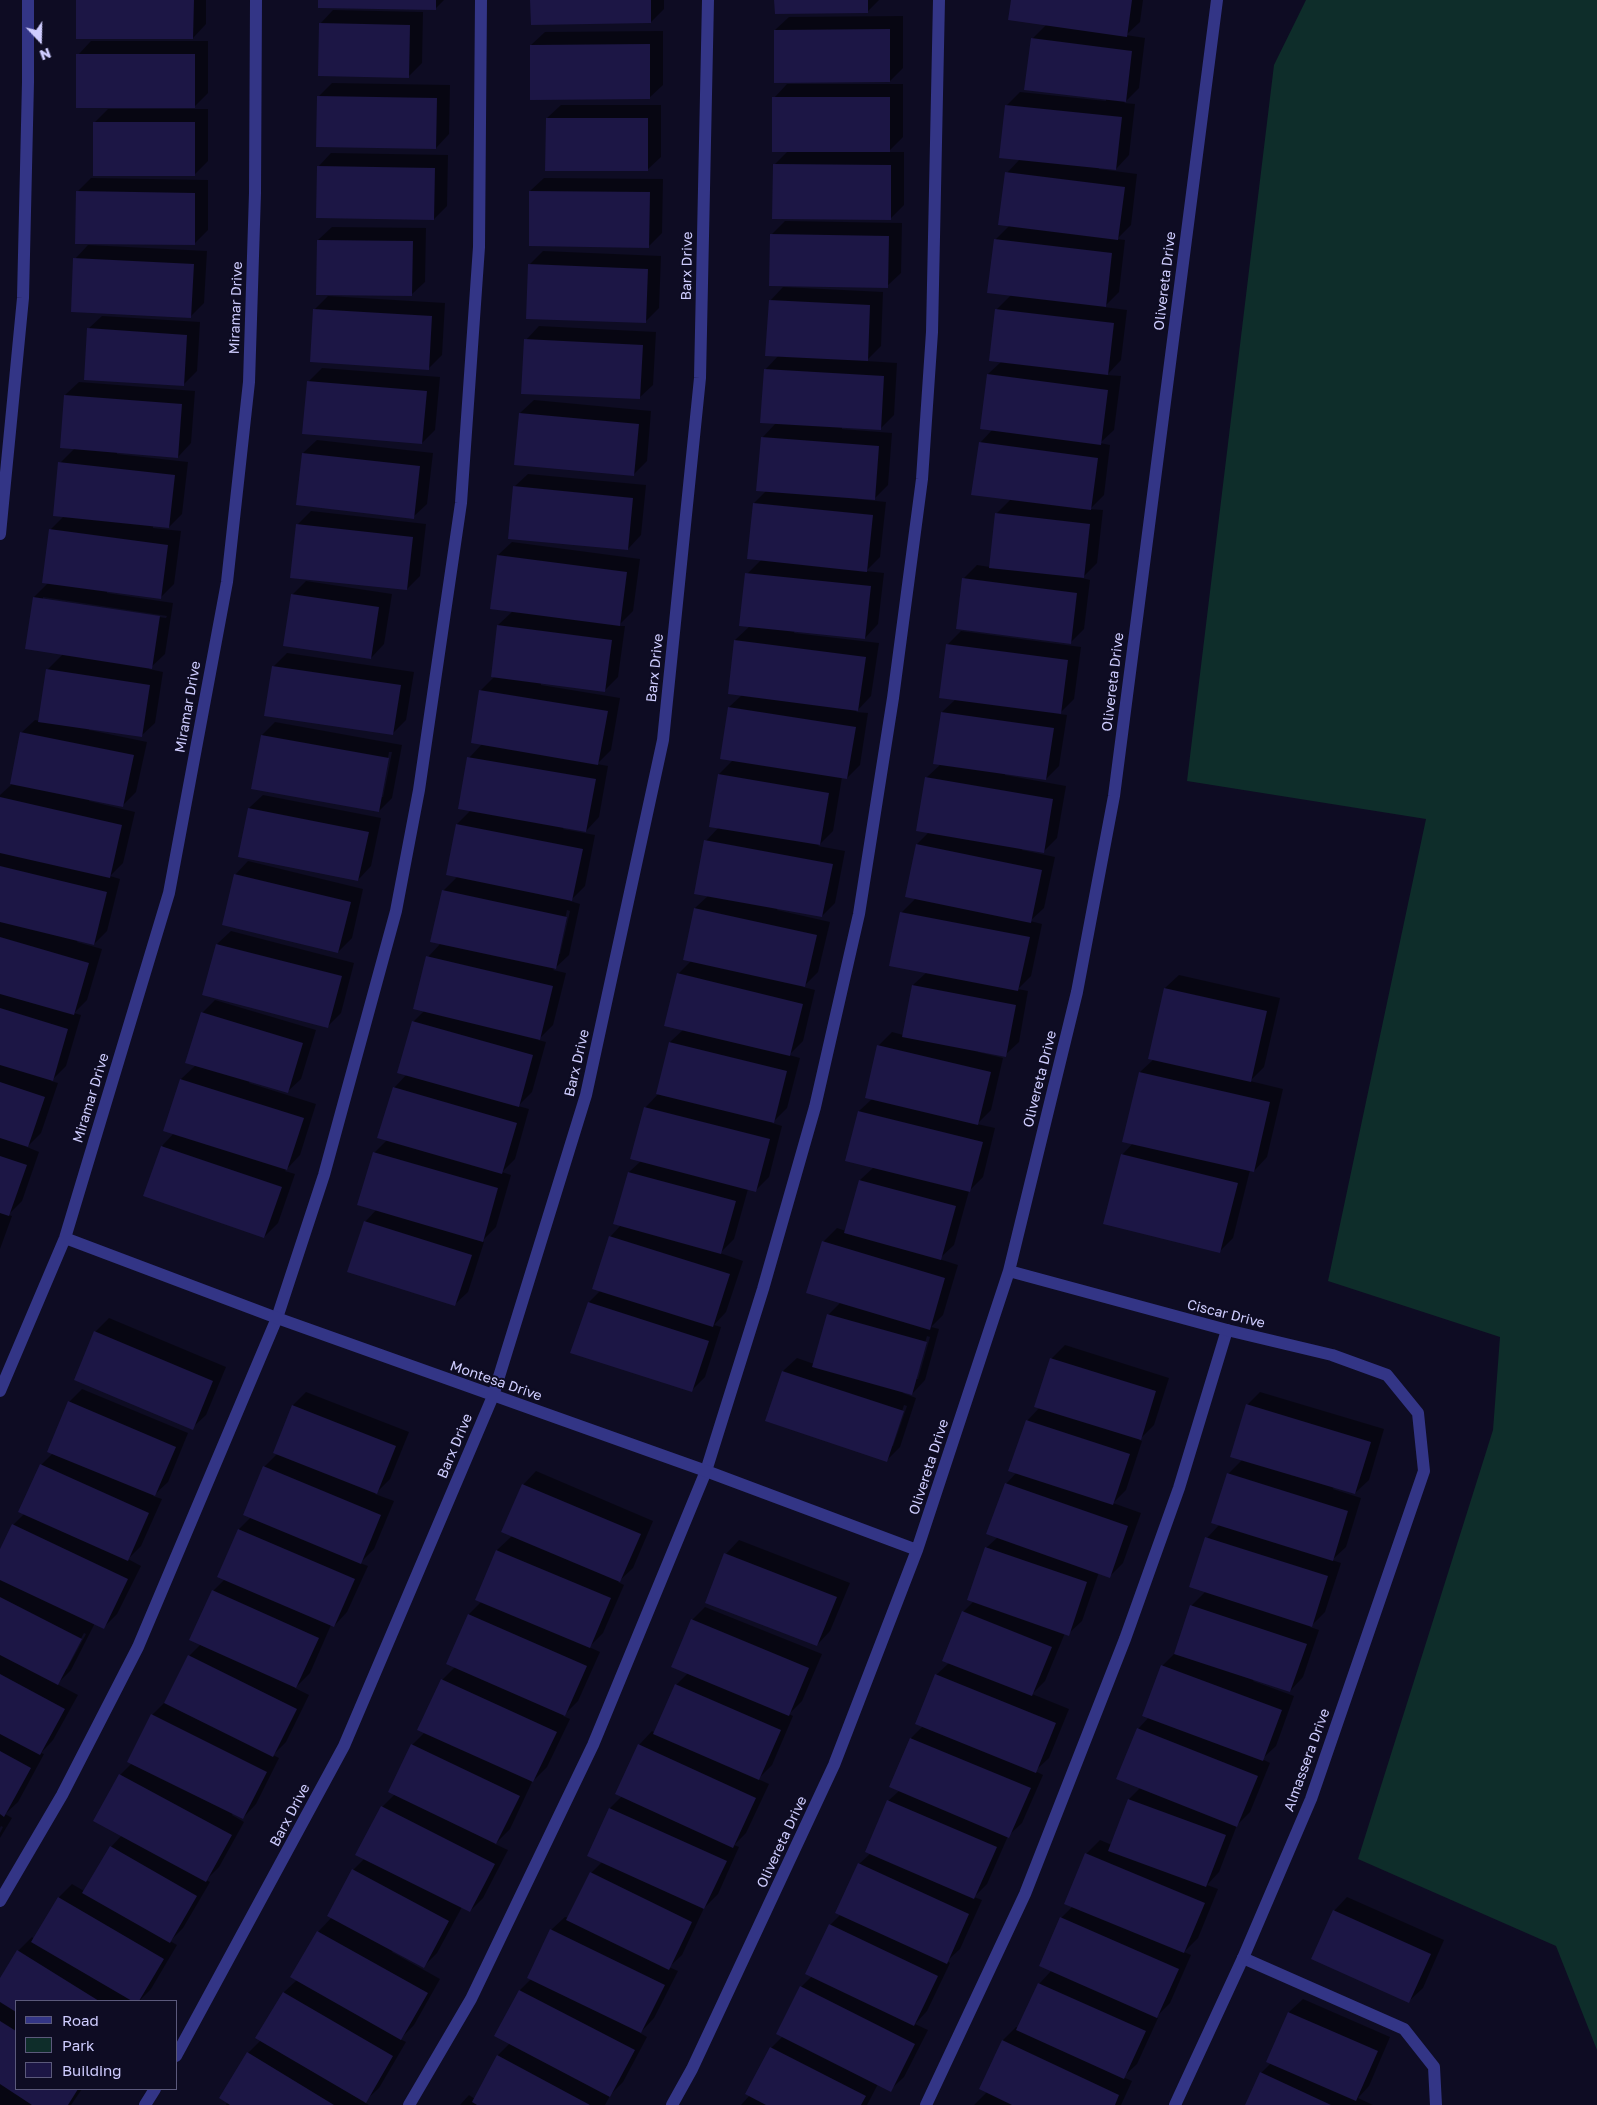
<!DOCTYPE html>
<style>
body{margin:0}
#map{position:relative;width:1597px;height:2105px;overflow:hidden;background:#0e0c23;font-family:"Golos Text",sans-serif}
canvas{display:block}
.legend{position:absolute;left:15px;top:2000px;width:162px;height:90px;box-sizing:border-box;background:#0e0c23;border:1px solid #5b597b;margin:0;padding:6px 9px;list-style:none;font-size:15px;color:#cfcdff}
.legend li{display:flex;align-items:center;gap:10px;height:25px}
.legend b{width:25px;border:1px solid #5b597b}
.north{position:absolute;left:15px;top:15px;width:50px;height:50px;-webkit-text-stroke:4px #0e0c23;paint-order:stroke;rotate:159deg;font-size:14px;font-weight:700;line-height:20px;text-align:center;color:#cfcdff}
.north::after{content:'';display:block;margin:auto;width:18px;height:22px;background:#cfcdff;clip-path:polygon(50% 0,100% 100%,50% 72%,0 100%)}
</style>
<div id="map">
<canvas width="1597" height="2105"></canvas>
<ul class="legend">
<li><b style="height:6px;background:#333586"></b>Road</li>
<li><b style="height:14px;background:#0e2d2a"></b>Park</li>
<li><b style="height:14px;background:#1c1645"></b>Building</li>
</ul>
<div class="north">N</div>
</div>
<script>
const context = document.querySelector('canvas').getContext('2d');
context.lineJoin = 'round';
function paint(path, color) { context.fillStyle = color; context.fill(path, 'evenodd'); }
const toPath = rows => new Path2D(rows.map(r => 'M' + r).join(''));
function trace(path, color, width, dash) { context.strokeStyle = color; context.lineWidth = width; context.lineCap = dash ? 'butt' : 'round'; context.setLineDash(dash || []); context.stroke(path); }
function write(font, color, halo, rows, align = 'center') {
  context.font = font + ' "Golos Text",sans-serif'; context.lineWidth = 4; context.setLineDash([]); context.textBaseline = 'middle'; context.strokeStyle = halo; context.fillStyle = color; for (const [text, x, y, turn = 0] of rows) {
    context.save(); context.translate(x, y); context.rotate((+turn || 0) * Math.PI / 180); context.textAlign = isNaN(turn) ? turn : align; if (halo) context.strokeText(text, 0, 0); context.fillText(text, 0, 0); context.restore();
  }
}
paint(toPath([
 [1306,0,1597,0,1597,2050,1556,1946,1358,1859,1493,1430,1500,1337,1328,1281,1426,819,1187,781,1274,65]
]), '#0e2d2a');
paint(toPath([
 [77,0,206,0,206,24,193,38],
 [319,0,444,0,435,9],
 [532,0,664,0,664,9,651,22],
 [776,0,879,0,868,11],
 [1013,0,1143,0,1140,22,1126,35,1145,38,1139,88,1124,103,1135,104,1129,155,1116,169,1099,167,1099,169,1137,174,1131,225,1117,239,1125,240,1119,292,1104,307,1127,310,1121,360,1107,375,1121,376,1114,430,1100,443,1110,445,1104,495,1090,509,1103,510,1097,563,1082,578,1090,580,1084,629,1070,643,964,578,977,565,990,567,996,514,1011,499,980,443,993,429,988,374,1002,361,990,360,997,309,1011,295,995,240,1010,225,1007,173,1020,159,1006,106,1020,92,1106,101,1106,99,1032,39,1047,24],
 [333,10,423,12,422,63,408,77,320,24],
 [903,16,903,68,890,81,775,30,789,17],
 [663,31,663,85,649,98,531,45,545,32],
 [91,41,208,41,208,93,194,107,78,55],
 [332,83,450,85,449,134,436,148,318,97],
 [787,84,903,84,903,137,888,152,904,152,904,205,890,219,774,165,788,151,774,98],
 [561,105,661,105,661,157,647,170,547,118],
 [108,109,208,109,208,161,194,175,94,123],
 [331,153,448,155,447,206,434,219,318,167],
 [91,178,208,180,208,230,194,244,77,192],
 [544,178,663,179,662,233,649,246,530,191],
 [785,221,902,223,901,273,887,286,771,235],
 [332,227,426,228,425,282,411,295,318,240],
 [88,245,207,251,204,303,191,316,75,259],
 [543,251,661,256,659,308,645,322,529,265],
 [783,287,883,292,881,346,866,361,897,363,894,415,880,429,842,427,842,429,892,433,888,485,875,498,858,497,858,499,886,502,880,557,866,571,884,573,878,624,865,638,795,630,794,633,879,643,871,696,856,712,868,713,860,765,847,778,842,777,833,831,818,846,845,851,835,903,822,916,778,908,777,910,830,922,818,972,803,987,815,990,803,1041,789,1055,800,1058,787,1108,772,1123,782,1126,769,1177,755,1191,748,1189,734,1239,720,1253,743,1261,726,1312,714,1325,721,1327,705,1377,691,1391,589,1302,601,1290,610,1237,621,1225,629,1172,641,1161,645,1108,659,1093,670,1042,684,1029,678,974,692,960,684,959,695,908,709,895,706,841,719,827,710,826,719,774,733,760,729,707,742,695,729,693,735,640,750,626,747,574,761,560,754,503,767,490,762,438,776,423,765,370,779,355,770,301],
 [328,296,445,303,442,355,428,369,314,310],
 [102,316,200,322,197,371,183,385,88,329],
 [539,326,656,332,653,385,639,398,526,340],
 [322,368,440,377,435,430,422,443,308,382],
 [79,382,195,391,191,443,178,457,117,452,117,454,188,462,182,514,169,527,153,525,153,528,181,531,174,584,160,598,107,590,107,593,173,603,165,654,149,669,163,672,155,723,141,736,90,728,89,730,147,742,136,792,123,805,90,799,89,801,135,812,123,863,110,876,120,879,107,931,94,944,78,940,77,942,102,949,87,1000,74,1013,81,1015,66,1066,51,1081,58,1083,41,1133,27,1147,39,1152,22,1201,8,1215,12,1216,0,1249,0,795,11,785,21,733,35,720,40,721,48,669,63,654,34,597,49,582,51,529,64,516,60,463,75,448,65,395],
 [43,597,167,616,166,618,43,600],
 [534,400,651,411,647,461,633,475,520,413],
 [317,440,433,453,427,504,413,517,303,453],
 [528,474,646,485,641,535,628,549,514,487],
 [311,511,426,524,420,576,407,589,297,525],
 [512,542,640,559,633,611,618,626,625,626,618,677,604,691,541,682,541,685,620,698,611,750,597,764,608,766,599,817,586,831,564,827,563,829,595,835,585,886,570,901,580,904,569,955,553,970,566,973,553,1025,538,1040,546,1042,532,1092,518,1106,529,1109,515,1159,502,1172,511,1175,496,1227,482,1241,484,1242,468,1292,454,1305,365,1222,377,1209,374,1153,387,1140,394,1088,407,1074,413,1022,425,1010,428,957,441,943,443,891,457,877,457,824,471,810,469,758,482,744,481,690,495,676,498,625,513,611,498,555],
 [567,910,570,911,560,954,558,954],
 [306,581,392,594,384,644,371,658,292,595],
 [961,631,1081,647,1074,699,1059,714,1067,715,1059,766,1046,779,1005,773,1005,775,1066,786,1057,838,1044,851,1023,848,1022,850,1055,857,1044,908,1030,921,1042,924,1031,976,1018,989,1028,991,1019,1042,1005,1055,979,1050,978,1052,1003,1058,991,1110,977,1124,995,1128,983,1177,969,1191,954,1245,939,1259,958,1265,943,1315,931,1327,939,1329,925,1380,912,1394,904,1391,903,1393,916,1398,900,1447,886,1461,767,1420,783,1371,797,1358,814,1364,828,1315,841,1302,823,1242,837,1228,846,1231,860,1180,874,1167,847,1160,859,1111,872,1099,878,1046,892,1032,903,1035,913,985,927,972,902,912,916,898,917,844,929,832,926,778,941,764,942,712,956,699,947,645],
 [927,1336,930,1337,918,1379,915,1379],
 [904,1405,907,1406,893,1446,891,1446],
 [287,653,414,672,406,720,392,734,273,667],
 [275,722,402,745,392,798,379,811,262,735],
 [389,752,392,752,383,797,381,797],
 [263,795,381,818,371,866,358,880,249,808],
 [248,861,363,889,352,938,338,952,235,875],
 [231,931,354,963,341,1013,328,1026,217,944],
 [1179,975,1280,998,1264,1067,1250,1081,1283,1089,1267,1157,1254,1171,1250,1170,1233,1238,1220,1251,1122,1155,1133,1143,1140,1072,1154,1059,1165,988],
 [215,1000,316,1030,301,1079,287,1092,250,1081,249,1083,316,1104,300,1155,285,1171,295,1174,278,1223,264,1237,162,1146,174,1133,165,1130,181,1079,196,1065,202,1013],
 [109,1318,226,1367,206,1415,192,1428,95,1332],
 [1065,1345,1169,1378,1154,1425,1139,1440,1142,1441,1126,1490,1113,1503,1141,1513,1123,1563,1110,1576,1099,1572,1082,1621,1068,1634,1065,1633,1045,1681,1032,1694,1069,1709,1049,1758,1035,1771,1043,1775,1022,1823,1008,1836,987,1884,974,1897,982,1900,960,1949,947,1961,950,1963,927,2011,915,2024,928,2030,904,2077,890,2090,878,2084,867,2105,741,2105,750,2095,771,2048,783,2036,801,1987,812,1976,830,1925,841,1914,859,1864,871,1853,888,1801,899,1791,890,1787,911,1738,923,1726,936,1675,949,1663,963,1612,974,1601,986,1548,998,1537,1006,1484,1017,1472,1027,1421,1040,1407,1036,1406,1052,1358],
 [82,1389,188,1433,168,1482,153,1496,162,1499,141,1546,128,1559,141,1566,117,1614,104,1627,95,1623,71,1670,57,1684,78,1695,53,1740,41,1753,44,1754,18,1802,5,1814,12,1818,0,1838,0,1833,3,1827,1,1826,0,1828,0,1552,13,1525,24,1514,41,1465,53,1453,69,1402],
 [84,1633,86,1634,67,1669,65,1669],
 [306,1392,409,1432,390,1479,375,1494,394,1501,374,1549,360,1563,368,1566,347,1612,334,1626,331,1625,310,1673,295,1688,309,1695,286,1742,273,1755,279,1758,256,1804,243,1818,233,1813,232,1815,244,1822,219,1867,206,1880,210,1882,183,1928,170,1941,177,1945,151,1989,139,2001,16,2001,16,2089,82,2089,71,2105,0,2105,0,1980,18,1951,32,1937,34,1939,59,1897,72,1884,84,1891,111,1847,122,1835,120,1775,132,1763,152,1715,166,1701,189,1656,201,1644,213,1591,225,1579,219,1576,239,1529,251,1517,244,1514,264,1467,278,1453,293,1405],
 [1260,1392,1384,1429,1369,1480,1355,1493,1334,1487,1333,1489,1361,1498,1346,1547,1332,1560,1341,1563,1325,1612,1310,1627,1319,1630,1303,1677,1290,1691,1254,1679,1253,1681,1294,1696,1276,1746,1262,1759,1270,1763,1250,1812,1237,1825,1219,1872,1207,1885,1218,1889,1198,1938,1184,1952,1191,1955,1170,2003,1156,2017,1158,2018,1137,2064,1123,2077,1132,2081,1121,2105,974,2105,987,2092,980,2089,1003,2040,1016,2027,1019,2028,1039,1984,1052,1970,1061,1918,1073,1906,1066,1903,1086,1854,1100,1840,1112,1845,1129,1799,1141,1787,1138,1729,1149,1717,1162,1666,1175,1653,1192,1605,1206,1591,1207,1538,1220,1524,1228,1474,1243,1459,1247,1405],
 [536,1471,653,1521,633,1568,618,1582,624,1585,603,1633,589,1647,600,1652,578,1701,563,1716,570,1719,547,1767,532,1782,510,1829,495,1844,508,1850,483,1898,470,1911,462,1907,437,1953,424,1966,393,1950,392,1952,440,1979,414,2025,400,2039,406,2042,379,2088,364,2102,369,2105,226,2105,248,2053,261,2040,257,2038,284,1992,297,1980,318,1932,332,1917,353,1870,365,1858,382,1807,395,1794,390,1791,412,1745,425,1732,442,1680,455,1667,469,1614,482,1601,477,1599,497,1550,512,1536,523,1485],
 [739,1540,850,1583,830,1631,817,1645,707,1602,726,1554],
 [705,1607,822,1654,802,1701,789,1714,793,1716,772,1765,758,1779,769,1784,746,1833,734,1845,739,1847,718,1894,704,1908,682,1955,669,1967,678,1971,654,2018,640,2033,647,2037,623,2082,611,2094,605,2105,460,2105,469,2095,475,2099,498,2055,510,2043,496,2036,520,1990,531,1979,551,1930,565,1917,569,1918,591,1873,602,1862,588,1856,610,1808,622,1796,639,1745,652,1731,655,1733,676,1685,688,1673,692,1620],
 [1347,1897,1444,1940,1423,1988,1409,2001,1334,1911],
 [1303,1999,1390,2037,1369,2086,1358,2098,1373,2105,1246,2105,1261,2073,1271,2063,1268,2061,1289,2012]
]), '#0007');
paint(toPath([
 [76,0,194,0,193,39,76,39],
 [318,0,436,0,436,10,318,8],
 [530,0,651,0,651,23,531,25],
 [774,0,868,0,868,13,775,14],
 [1011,0,1132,0,1127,37,1008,20],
 [319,23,410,25,409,78,318,76],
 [890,29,890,82,774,83,774,30],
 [1031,38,1132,51,1126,102,1024,90],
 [650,44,650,99,530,100,530,45],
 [76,54,195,54,195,108,76,108],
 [317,96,437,98,436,149,316,147],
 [772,97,890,97,890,152,772,152],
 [1005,105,1122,117,1116,170,999,158],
 [546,118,648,118,648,171,545,171],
 [93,122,195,122,195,176,93,176],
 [773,164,891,165,891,220,772,219],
 [317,166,435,168,434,220,316,218],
 [1005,172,1125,187,1118,240,998,225],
 [76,191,195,193,195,245,75,244],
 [529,191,650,192,649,248,529,246],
 [770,234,889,236,888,288,769,286],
 [994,239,1112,253,1106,307,987,293],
 [317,240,413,241,412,296,316,295],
 [73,258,194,264,191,318,71,312],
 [528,264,648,269,646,323,526,319],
 [769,300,870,305,868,361,765,356],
 [313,309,432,316,429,370,310,362],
 [995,309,1114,323,1108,375,989,361],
 [87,328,187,335,184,386,84,380],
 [524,339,643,345,640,399,521,394],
 [764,369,884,376,881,430,760,423],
 [987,374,1108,390,1101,445,980,429],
 [307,381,427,391,422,444,302,434],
 [64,395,182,404,178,458,60,448],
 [519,413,639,424,634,476,514,465],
 [761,437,879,446,875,500,756,491],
 [979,442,1098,458,1091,510,971,495],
 [302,453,420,466,414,519,296,505],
 [58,462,175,475,169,528,53,516],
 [513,486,633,498,628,550,508,539],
 [753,503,873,515,867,572,747,559],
 [995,513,1090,524,1084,578,989,568],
 [296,524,413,537,407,590,290,578],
 [49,529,168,545,161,599,42,583],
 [497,555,627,572,620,626,490,609],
 [745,573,871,586,865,639,739,626],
 [962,578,1077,593,1071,644,956,629],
 [291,594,379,607,371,659,283,646],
 [33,597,160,616,152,669,25,649],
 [497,625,612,640,605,692,491,677],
 [734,640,866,657,858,711,728,694],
 [946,644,1068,660,1061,714,939,698],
 [272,666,401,685,393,735,264,716],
 [46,669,150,685,142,737,38,722],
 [479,690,608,711,598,765,471,743],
 [728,707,856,727,847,779,720,759],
 [941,712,1054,728,1046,780,933,764],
 [20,732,134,755,123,807,10,784],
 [261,735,389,758,379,812,251,789],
 [467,757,596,779,586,832,458,809],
 [718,774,829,793,820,845,709,827],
 [925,777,1053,799,1044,853,916,831],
 [0,797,122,825,110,878,0,853],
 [248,808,369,832,358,881,238,857],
 [456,824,583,849,572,901,446,875],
 [704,840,833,864,822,917,694,894],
 [916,844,1042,870,1031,923,905,897],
 [0,866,107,892,94,945,0,922],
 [234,874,351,902,338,953,222,925],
 [442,890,567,917,556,969,430,942],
 [694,908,817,935,805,987,683,960],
 [900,912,1030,937,1018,991,889,966],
 [0,937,89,963,74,1015,0,994],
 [216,944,342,976,328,1028,202,995],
 [426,956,553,986,540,1040,413,1009],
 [677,973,803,1004,790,1056,664,1026],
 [912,985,1016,1005,1006,1057,902,1037],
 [1164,988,1267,1011,1251,1082,1148,1059],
 [0,1008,68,1029,53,1081,0,1065],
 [201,1012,303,1043,288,1093,185,1063],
 [412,1021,533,1055,519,1107,397,1073],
 [669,1042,787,1071,774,1123,656,1094],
 [877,1045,991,1072,978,1125,865,1098],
 [1139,1072,1270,1102,1254,1172,1122,1142],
 [180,1079,304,1118,287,1170,163,1131],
 [0,1082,45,1097,28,1147,0,1138],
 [393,1087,517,1123,502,1174,377,1138],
 [644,1107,770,1139,756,1192,630,1159],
 [858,1111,983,1142,970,1192,845,1161],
 [161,1146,282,1187,264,1238,143,1196],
 [373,1152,498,1188,483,1242,357,1205],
 [1121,1154,1238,1183,1220,1253,1103,1224],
 [0,1156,27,1165,9,1216,0,1213],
 [628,1172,736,1201,721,1254,613,1224],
 [859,1180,956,1206,941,1260,844,1233],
 [364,1221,472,1255,455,1306,347,1272],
 [609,1236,730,1274,713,1327,592,1289],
 [822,1241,945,1278,930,1330,806,1293],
 [588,1302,709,1341,692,1392,570,1353],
 [827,1314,927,1342,912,1395,812,1367],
 [94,1331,213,1381,193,1430,74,1380],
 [1050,1358,1156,1391,1141,1440,1034,1407],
 [782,1371,904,1411,887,1462,765,1421],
 [68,1401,176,1447,155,1496,47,1452],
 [1246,1404,1371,1442,1355,1494,1230,1457],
 [292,1405,396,1446,377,1494,273,1453],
 [1026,1420,1130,1454,1113,1505,1008,1471],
 [40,1464,149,1513,128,1561,18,1512],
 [263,1466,381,1515,361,1564,243,1515],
 [1227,1473,1348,1511,1333,1561,1211,1523],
 [1005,1483,1128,1526,1110,1578,986,1534],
 [522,1484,641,1534,620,1582,501,1532],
 [12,1524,128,1579,104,1629,0,1580,0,1549],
 [238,1529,355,1579,334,1627,217,1577],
 [1205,1537,1328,1576,1312,1627,1189,1587],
 [985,1547,1087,1582,1069,1636,967,1600],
 [496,1550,611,1598,590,1648,475,1600],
 [724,1553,837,1597,817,1646,705,1603],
 [212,1590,319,1638,296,1688,189,1640],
 [0,1597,82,1639,58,1685,0,1655],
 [1190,1605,1307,1644,1290,1692,1174,1654],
 [962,1611,1052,1647,1032,1696,942,1661],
 [468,1614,587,1666,565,1716,446,1664],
 [691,1619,809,1668,789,1716,671,1667],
 [188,1655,297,1709,273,1757,164,1703],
 [1161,1665,1282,1710,1263,1761,1142,1716],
 [0,1674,65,1709,40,1755,0,1734],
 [935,1674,1056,1723,1036,1773,915,1724],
 [441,1679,557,1732,533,1782,417,1730],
 [675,1684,781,1730,759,1780,653,1734],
 [151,1714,267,1772,243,1819,127,1762],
 [1137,1728,1258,1776,1237,1827,1116,1779],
 [910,1738,1031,1788,1009,1838,889,1787],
 [411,1744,520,1796,496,1844,388,1792],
 [638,1744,756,1798,733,1848,615,1794],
 [0,1751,31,1768,4,1817,0,1814],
 [119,1774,232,1835,206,1882,93,1821],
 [1128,1799,1226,1835,1206,1887,1108,1851],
 [887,1800,997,1847,974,1899,865,1852],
 [381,1806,495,1864,470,1912,355,1855],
 [609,1808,727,1861,704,1909,587,1856],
 [110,1846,197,1896,170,1943,82,1893],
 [1085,1853,1205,1903,1184,1953,1064,1904],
 [858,1863,969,1914,947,1964,835,1913],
 [352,1869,449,1921,424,1968,327,1916],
 [590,1872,692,1922,669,1970,566,1920],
 [58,1897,164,1959,139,2001,132,2001,31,1942],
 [1333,1910,1431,1954,1409,2003,1311,1959],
 [1060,1917,1179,1969,1157,2018,1039,1966],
 [829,1924,938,1976,914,2026,805,1974],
 [550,1929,665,1985,641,2033,527,1978],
 [317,1931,428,1993,401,2040,290,1977],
 [17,1950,99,2001,16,2001,16,2012,0,2002,0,1978],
 [1038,1983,1146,2031,1124,2079,1016,2030],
 [800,1986,915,2044,891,2092,776,2034],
 [519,1990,635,2050,610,2097,494,2036],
 [283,1992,393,2056,366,2103,255,2038],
 [1288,2012,1378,2051,1356,2101,1266,2062],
 [0,2021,16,2031,16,2089,78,2089,68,2105,32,2105,0,2084],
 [1002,2040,1119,2095,1115,2105,1012,2105,979,2089],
 [770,2047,866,2096,861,2105,766,2105,745,2094],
 [247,2052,334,2105,230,2105,219,2098],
 [497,2055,590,2105,477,2105,472,2102],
 [1260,2072,1331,2105,1245,2105]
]), '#1c1645');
trace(toPath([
 [0,534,23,298,28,82,28,0],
 [0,1901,62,1795,138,1647,277,1318,324,1175,396,911,419,790,461,503,479,247,481,0],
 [1243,1958,1404,2029,1434,2067,1436,2105],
 [409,2105,471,1999,593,1745,706,1471,763,1289,815,1107,859,914,893,698,922,479,932,332,939,0],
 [926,2105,1025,1894,1125,1639,1179,1488,1227,1330]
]), '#333586', 12);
trace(toPath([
 [65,1238,277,1318,706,1471,917,1550],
 [1009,1271,1227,1330,1332,1355,1387,1375,1418,1413,1424,1471,1311,1799,1243,1958,1175,2105],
 [0,1391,65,1238,169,893,227,582,249,382,255,193,256,0],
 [176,2056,344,1746,493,1396,586,1095,663,740,700,378,708,0],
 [145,2105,155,2089],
 [672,2105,692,2069,834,1765,917,1550,1009,1271,1077,992,1114,796,1217,0]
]), '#333586', 12);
write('14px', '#cfcdff', '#0e0c23', [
 ["Barx Drive",687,266,-89],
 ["Olivereta Drive",1165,281,-83],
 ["Miramar Drive",236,308,-88],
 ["Barx Drive",655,668,-84],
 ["Olivereta Drive",1113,682,-83],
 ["Miramar Drive",188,707,-80],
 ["Barx Drive",577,1063,-77],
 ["Olivereta Drive",1040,1079,-76],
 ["Miramar Drive",91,1098,-73],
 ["Ciscar Drive",1226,1314,14],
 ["Montesa Drive",496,1381,19],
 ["Barx Drive",455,1446,-67],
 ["Olivereta Drive",929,1467,-72],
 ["Almassera Drive",1307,1760,-70],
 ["Barx Drive",290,1815,-62],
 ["Olivereta Drive",782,1842,-65]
]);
</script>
